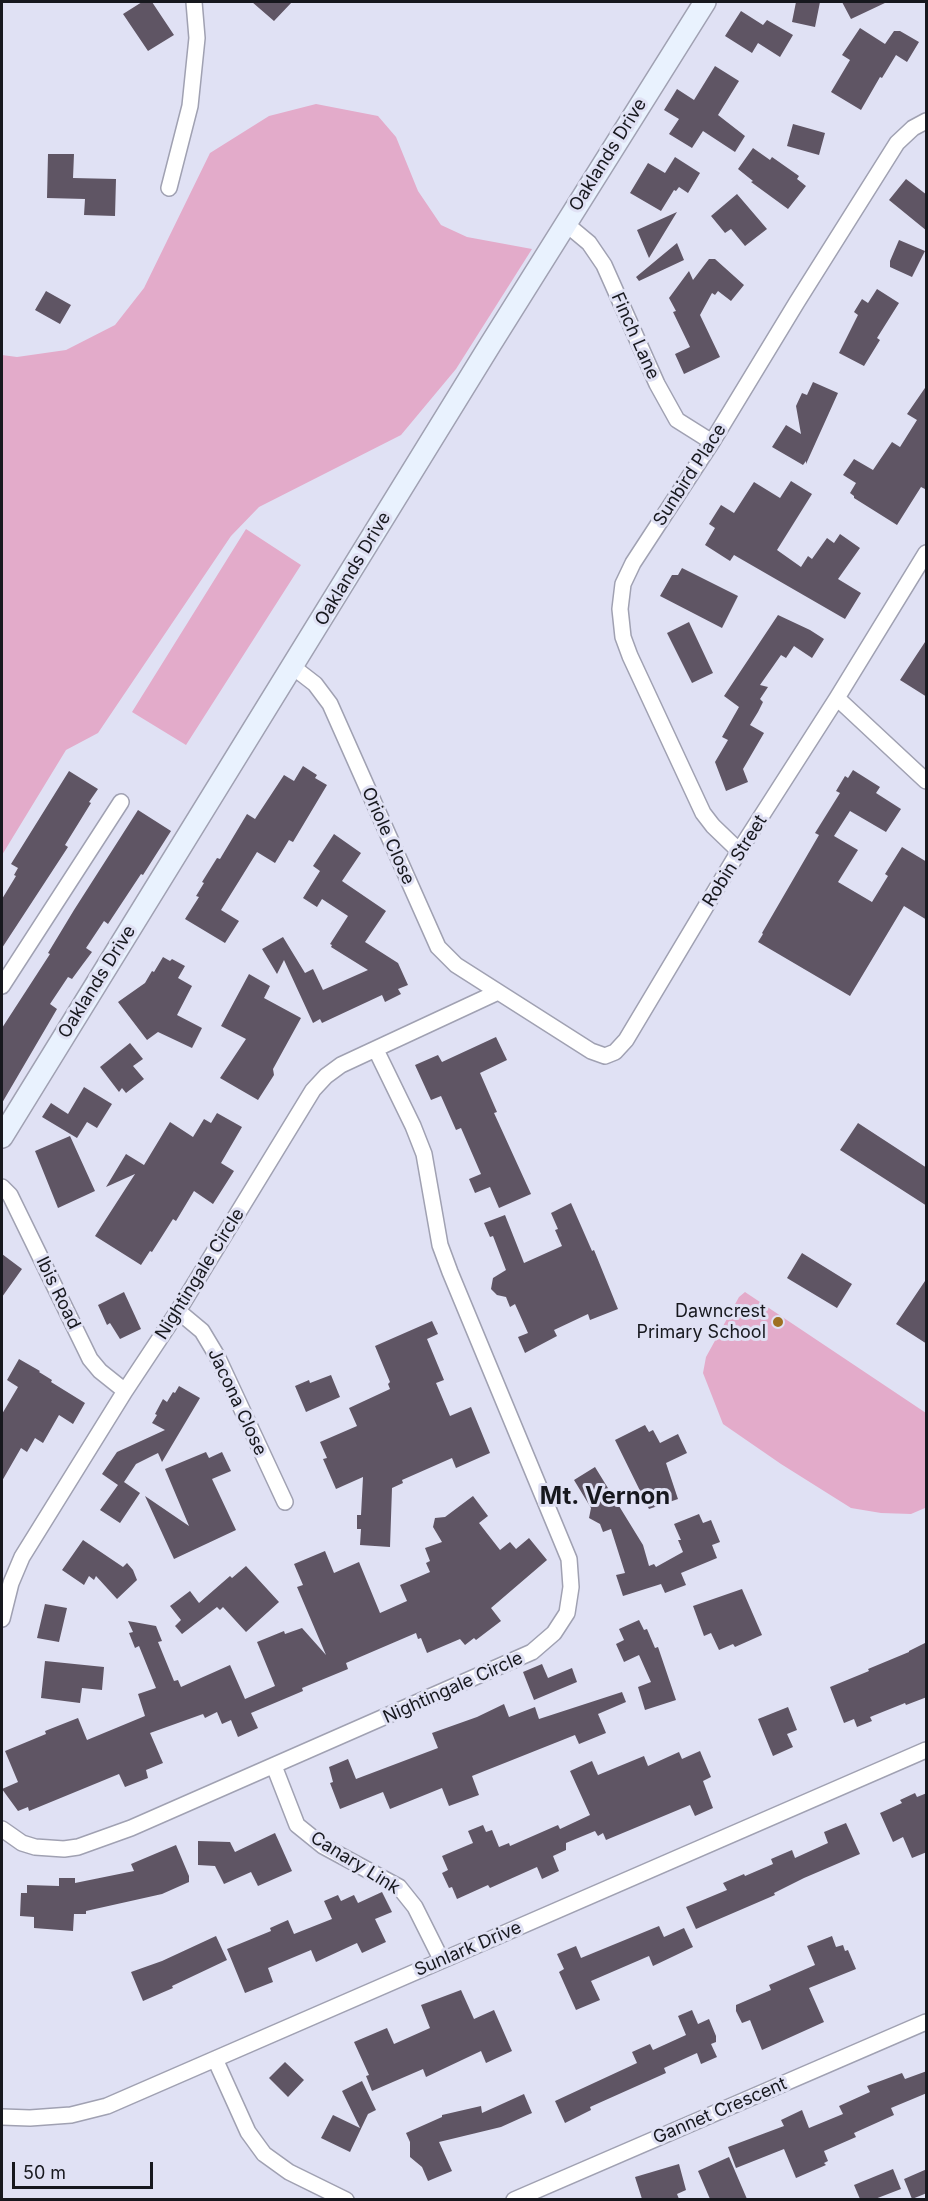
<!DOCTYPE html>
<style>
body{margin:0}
#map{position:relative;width:928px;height:2201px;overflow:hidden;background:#e0e1f4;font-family:Inter,sans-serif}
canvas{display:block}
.frame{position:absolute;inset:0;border:3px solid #17181e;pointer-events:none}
.scale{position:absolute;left:12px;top:2162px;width:141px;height:27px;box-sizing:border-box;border:3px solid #17181e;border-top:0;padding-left:8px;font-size:18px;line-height:21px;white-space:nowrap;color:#17181e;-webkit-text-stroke:4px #e0e1f4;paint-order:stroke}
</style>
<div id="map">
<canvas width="928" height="2201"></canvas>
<div class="frame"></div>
<div class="scale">50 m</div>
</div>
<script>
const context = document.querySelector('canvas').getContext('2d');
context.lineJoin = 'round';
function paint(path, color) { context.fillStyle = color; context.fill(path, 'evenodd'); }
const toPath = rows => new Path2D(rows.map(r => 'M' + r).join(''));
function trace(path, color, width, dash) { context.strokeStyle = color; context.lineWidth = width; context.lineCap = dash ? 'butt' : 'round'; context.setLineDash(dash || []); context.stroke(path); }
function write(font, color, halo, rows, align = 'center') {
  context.font = font + ' Inter,sans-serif'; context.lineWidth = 6; context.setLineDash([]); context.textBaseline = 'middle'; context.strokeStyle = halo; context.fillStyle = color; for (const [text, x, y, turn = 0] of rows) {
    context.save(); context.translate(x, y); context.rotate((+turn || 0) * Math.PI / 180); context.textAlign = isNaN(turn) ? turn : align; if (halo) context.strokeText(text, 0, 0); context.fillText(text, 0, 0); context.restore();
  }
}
paint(toPath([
 [316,104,378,116,396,137,418,191,441,225,467,237,532,249,456,369,401,435,259,507,231,536,98,733,66,750,2,855,2,355,17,357,66,350,115,325,144,288,210,153,269,116],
 [246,529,301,565,186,745,132,712],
 [745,1292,926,1413,925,1508,911,1514,881,1513,851,1508,781,1464,723,1424,703,1373,706,1357,739,1297]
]), '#e3abca');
paint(toPath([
 [142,2,152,2,174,35,148,51,123,14],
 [252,2,292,2,274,21],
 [796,2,820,2,815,27,792,22],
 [842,2,887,2,851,19],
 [741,11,763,25,767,20,793,35,780,57,758,43,752,53,725,36],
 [860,28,885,44,894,31,900,31,919,42,907,62,896,55,882,78,880,77,861,110,831,92,850,60,842,55],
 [715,66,739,81,718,115,745,136,735,152,703,131,692,148,669,134,679,119,664,110,677,89,694,100],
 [793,124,825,133,819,155,787,146],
 [753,148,770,160,772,157,799,176,797,179,806,186,788,209,751,182,753,181,738,169],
 [48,154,74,154,73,178,116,179,115,216,84,215,85,199,47,198],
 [675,157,700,173,688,193,679,187,676,191,674,190,661,211,630,193,648,163,665,173],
 [906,179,927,195,927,231,889,200],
 [737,194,767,229,745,246,731,229,725,233,711,216],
 [677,212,649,258,637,230],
 [899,240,925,251,912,277,890,267,890,261],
 [677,243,684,260,639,281,636,277],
 [709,259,715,259,744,285,731,301,718,291,715,295,712,293,700,315,720,357,684,374,675,354,690,347,673,312,676,311,669,298,689,271,693,280],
 [877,289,899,303,877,338,880,340,864,366,839,353,858,315,854,312,862,299,868,303],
 [46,291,71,305,60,324,35,310],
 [813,382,838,393,806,464,806,461,803,465,772,447,786,425,801,434,796,406,802,393,807,395],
 [927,385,927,490,921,487,897,525,854,498,854,496,850,493,856,483,843,475,854,459,873,470,892,442,900,447,917,420,907,414],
 [791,481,812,494,777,550,801,567,808,556,812,559,827,538,834,543,840,534,860,548,838,579,861,593,845,619,734,555,730,561,705,545,715,528,709,524,721,505,734,513,754,482,780,498],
 [682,568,738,596,722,628,660,596,672,575,678,575],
 [778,615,810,630,824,639,812,658,794,646,786,658,781,655,760,685,768,687,760,699,763,702,758,712,750,725,764,733,743,769,748,782,726,791,715,762,728,740,722,737,739,707,724,696],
 [689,622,713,673,692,683,667,633],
 [927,639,927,697,900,680],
 [303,766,317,775,315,778,327,785,293,842,289,840,275,863,257,852,221,910,239,921,225,943,185,919,199,897,196,896,204,883,202,882,217,858,220,859,247,814,255,819,284,775,294,781],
 [853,770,880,787,876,793,901,809,886,832,850,811,834,836,858,850,838,882,872,902,888,876,885,874,902,847,927,862,927,920,904,906,850,996,758,942,763,934,762,933,819,835,815,833,840,793,836,791,845,776,848,778],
 [69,771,98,789,89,802,91,803,65,845,68,847,2,948,2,899,16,876,14,875,18,868,11,864],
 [138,810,171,831,143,875,141,874,108,924,104,921,86,948,92,952,83,964,72,979,68,977,50,1004,57,1009,2,1103,2,1028,50,954,48,953,74,910],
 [334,834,361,853,342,881,386,911,365,942,398,963,408,985,398,989,401,994,385,1002,382,995,322,1023,320,1019,313,1023,284,960,277,974,262,949,283,937,305,973,313,969,323,990,368,970,331,947,332,945,330,944,348,916,322,899,317,907,303,898,320,871,313,866],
 [163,957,170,961,172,959,185,966,178,978,192,986,177,1015,202,1028,192,1048,158,1032,147,1040,118,1002,145,983,152,971,154,972],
 [249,974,270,986,264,998,301,1018,273,1069,274,1075,258,1100,220,1078,246,1039,221,1026],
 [496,1037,507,1060,480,1073,497,1112,494,1113,531,1194,499,1208,490,1187,475,1193,469,1179,481,1174,461,1128,456,1130,441,1096,431,1100,415,1065,438,1055,442,1062],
 [130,1043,143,1059,133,1066,144,1079,126,1093,122,1088,119,1092,100,1067],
 [84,1087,112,1104,97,1128,87,1122,77,1138,42,1117,51,1103,68,1114],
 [217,1113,242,1127,221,1163,234,1171,213,1204,194,1191,176,1221,173,1219,152,1252,150,1251,141,1265,95,1236,135,1174,106,1187,126,1154,144,1165,170,1122,193,1137,204,1119,211,1123],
 [858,1123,927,1168,927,1206,840,1150],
 [70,1136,95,1191,58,1208,35,1151],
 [571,1203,592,1251,594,1250,618,1309,590,1320,588,1314,554,1330,557,1336,525,1353,518,1337,528,1333,515,1304,510,1307,506,1297,497,1295,491,1289,493,1278,506,1270,493,1236,490,1237,484,1223,505,1215,524,1263,562,1246,555,1230,558,1229,551,1213],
 [802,1253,852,1284,837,1308,787,1278],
 [2,1254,22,1269,2,1297],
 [927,1278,927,1344,896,1324],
 [124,1292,141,1329,120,1339,110,1323,107,1325,98,1305],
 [432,1321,438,1334,427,1339,444,1380,436,1383,450,1416,471,1407,490,1453,456,1468,452,1458,402,1480,403,1483,392,1488,390,1547,360,1545,361,1529,357,1529,357,1515,361,1515,363,1477,336,1489,323,1459,327,1458,320,1442,357,1426,349,1408,390,1389,388,1384,390,1382,375,1346],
 [19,1359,40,1371,39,1372,52,1380,51,1382,85,1403,73,1424,59,1415,43,1443,35,1438,27,1452,21,1448,2,1481,2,1414,18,1387,7,1380],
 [331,1375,340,1397,306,1412,295,1386,309,1380,310,1383],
 [179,1386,200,1398,162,1462,158,1453,136,1464,124,1482,140,1493,120,1523,100,1510,118,1485,102,1474,117,1452,165,1430,152,1423,157,1415,155,1414,163,1399,167,1402,173,1392,175,1393],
 [645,1425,649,1432,653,1430,660,1443,678,1434,687,1453,666,1463,678,1499,649,1509,615,1440],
 [206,1452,209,1458,222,1452,231,1471,212,1479,236,1530,174,1559,145,1496,189,1526,165,1469],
 [595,1467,643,1545,649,1566,654,1564,656,1567,683,1552,678,1540,681,1540,674,1524,699,1514,703,1523,711,1520,720,1542,712,1545,717,1558,681,1573,686,1585,665,1593,661,1584,623,1596,616,1575,625,1573,611,1529,603,1532,600,1524,589,1518,591,1508,574,1480],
 [473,1496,488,1516,479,1523,500,1550,510,1542,516,1549,529,1538,547,1560,491,1608,501,1621,476,1640,474,1638,465,1645,460,1639,427,1653,421,1638,418,1639,416,1633,346,1663,348,1669,302,1688,303,1691,251,1713,258,1728,238,1737,231,1720,222,1724,217,1712,205,1718,203,1714,150,1733,163,1763,146,1770,148,1778,125,1787,119,1774,29,1811,28,1807,18,1811,2,1789,18,1782,5,1751,46,1734,45,1731,78,1718,87,1740,145,1716,138,1694,156,1688,139,1646,135,1648,129,1633,133,1632,128,1621,156,1626,162,1641,158,1642,174,1681,178,1680,181,1687,230,1665,245,1699,275,1686,257,1642,284,1631,285,1634,302,1628,326,1655,297,1587,303,1585,294,1564,325,1551,334,1573,359,1562,380,1613,407,1601,400,1585,430,1572,426,1563,430,1561,425,1548,442,1542,433,1527,435,1518,445,1517],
 [83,1540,123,1567,127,1563,133,1570,137,1580,117,1599,96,1576,94,1580,89,1576,84,1585,62,1570],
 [246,1566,279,1602,246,1632,223,1607,220,1610,217,1607,182,1634,175,1626,181,1620,170,1606,190,1591,199,1603,230,1576,232,1578],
 [742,1589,762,1635,735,1647,733,1644,719,1650,711,1633,704,1636,693,1606],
 [45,1604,67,1608,59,1642,37,1638],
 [639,1620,644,1630,647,1629,655,1648,658,1647,676,1700,645,1710,638,1687,651,1682,639,1655,624,1662,616,1644,624,1640,619,1629],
 [927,1642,927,1697,906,1705,905,1703,870,1717,872,1721,857,1727,854,1719,844,1723,830,1687,869,1671,868,1669,909,1652,909,1651],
 [45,1661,104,1667,102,1690,82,1688,80,1703,41,1698],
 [542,1664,548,1678,572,1668,577,1682,534,1700,523,1672],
 [622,1692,626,1702,598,1714,606,1733,579,1744,575,1735,472,1776,479,1795,449,1806,442,1788,390,1809,383,1792,340,1809,330,1783,333,1782,329,1767,348,1759,356,1779,438,1748,432,1733,477,1717,504,1704,509,1717,535,1707,539,1719],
 [788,1707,797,1730,787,1734,793,1747,773,1756,758,1719],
 [700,1751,711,1777,703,1781,713,1808,695,1816,690,1805,606,1840,603,1833,598,1836,595,1831,566,1843,566,1850,553,1856,559,1871,542,1879,537,1867,490,1888,488,1885,457,1899,452,1887,449,1888,442,1873,448,1870,442,1856,473,1843,468,1831,483,1825,486,1832,492,1830,499,1847,509,1843,510,1846,558,1825,560,1829,590,1815,570,1771,592,1761,598,1775,644,1756,648,1766,679,1752,682,1759],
 [915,1793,917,1797,927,1793,927,1852,912,1858,903,1837,893,1842,880,1813,902,1803,900,1800],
 [846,1823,860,1854,804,1878,774,1893,775,1895,696,1929,686,1907,727,1890,723,1883,744,1874,745,1876,773,1864,771,1859,792,1850,795,1858,828,1843,824,1832],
 [275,1833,292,1871,258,1886,251,1872,224,1884,215,1866,198,1865,198,1841,230,1842,235,1852],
 [176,1845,189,1876,189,1882,162,1894,86,1911,86,1914,74,1914,73,1931,34,1928,34,1917,20,1916,21,1893,27,1893,27,1885,59,1886,59,1878,75,1878,75,1883,134,1871,131,1864],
 [382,1892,392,1912,375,1919,386,1942,362,1953,357,1943,316,1962,311,1950,268,1968,273,1982,245,1993,227,1949,271,1931,270,1928,288,1920,294,1934,332,1919,324,1901,338,1895,341,1901,354,1895,358,1903],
 [659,1926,664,1937,684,1928,693,1947,653,1966,649,1956,591,1981,600,2000,576,2010,559,1972,564,1969,557,1954,576,1946,581,1958],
 [216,1936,227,1960,172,1986,173,1988,143,2001,131,1972,162,1961],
 [832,1936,836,1947,843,1945,845,1951,848,1950,856,1969,809,1988,824,2022,762,2050,750,2020,742,2023,736,2011,736,2005,771,1990,769,1985,815,1965,807,1946],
 [461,1990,474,2019,494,2010,512,2051,486,2063,481,2051,426,2077,423,2069,372,2091,366,2076,369,2075,354,2042,387,2028,394,2044,430,2028,421,2005],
 [692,2010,698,2024,709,2019,716,2036,716,2042,711,2044,717,2057,701,2064,697,2053,664,2068,666,2073,590,2107,591,2110,565,2123,555,2101,637,2063,632,2052,650,2044,653,2050,686,2035,678,2016],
 [285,2062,304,2080,288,2097,269,2078],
 [927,2071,927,2093,891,2108,894,2115,854,2133,856,2137,824,2151,828,2161,824,2163,826,2165,796,2178,784,2149,736,2168,728,2147,784,2126,781,2120,802,2110,809,2128,843,2114,839,2106,870,2092,867,2086,902,2073,905,2079],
 [362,2081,376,2110,368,2114,350,2152,321,2138,333,2115,360,2128,342,2091],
 [524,2094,532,2113,501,2127,439,2142,452,2171,428,2181,422,2167,410,2157,410,2142,406,2133,442,2117,442,2115,481,2106,482,2113],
 [729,2157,747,2199,710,2199,698,2171],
 [679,2164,686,2190,677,2194,679,2199,642,2199,635,2177],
 [893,2169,901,2189,875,2199,860,2199,854,2185],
 [927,2169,927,2193,912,2199,904,2179]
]), '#5f5564');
const street = toPath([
 [169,188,190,106,197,38,194,2],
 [565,223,589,243,604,265,657,384,677,420,712,442],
 [293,667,315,684,330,704,438,947,456,965,591,1051,605,1056,615,1052,626,1040,739,851,837,698,926,553],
 [837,698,926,781],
 [739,851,713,826,703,813,630,656,623,637,620,609,623,584,633,563,712,442,797,302,897,143,913,128,926,121],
 [2,986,121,802],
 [2,1187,10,1195,90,1359,100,1371,125,1391],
 [178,1311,202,1331,217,1356,285,1502],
 [2,1619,11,1583,22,1557,125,1391,178,1311,313,1090,326,1076,341,1065,498,992],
 [274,1766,297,1825,323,1846,399,1887,415,1907,441,1959],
 [2,1829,22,1843,35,1847,64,1849,78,1847,131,1828,532,1652,554,1633,567,1613,571,1587,569,1559,450,1272,440,1245,424,1154,413,1126,376,1050],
 [215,2059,248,2132,264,2154,289,2172,346,2200],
 [2,2117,30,2118,71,2115,107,2106,926,1750],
 [514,2200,926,2022]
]);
const secondary = toPath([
 [2,1137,490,345,705,2]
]);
trace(street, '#a0a1b2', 18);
trace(secondary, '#a0a1b2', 24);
trace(street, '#fff', 15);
trace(secondary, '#e9f2fe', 21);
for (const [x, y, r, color] of [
 [778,1322,6,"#9e7021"]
]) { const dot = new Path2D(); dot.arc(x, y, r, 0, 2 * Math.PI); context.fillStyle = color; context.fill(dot); trace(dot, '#e0e1f4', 2); }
write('18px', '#17181e', '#e0e1f4', [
 ["Oaklands Drive",608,155,-58],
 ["Finch Lane",635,336,66],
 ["Sunbird Place",690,475,-57],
 ["Oaklands Drive",353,569,-59],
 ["Oriole Close",388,836,66],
 ["Robin Street",735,861,-58],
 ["Oaklands Drive",97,982,-58],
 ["Nightingale Circle",200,1274,-58],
 ["Ibis Road",58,1293,64],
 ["Jacona Close",237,1402,65],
 ["Nightingale Circle",453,1688,-24],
 ["Canary Link",355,1863,32],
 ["Sunlark Drive",468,1949,-23],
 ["Gannet Crescent",720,2111,-23]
]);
write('18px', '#17181e', '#e0e1f4', [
 ["Dawncrest",766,1312],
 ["Primary School",766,1333]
], 'right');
write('bold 24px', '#17181e', '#e0e1f4', [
 ["Mt. Vernon",605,1497]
]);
</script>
